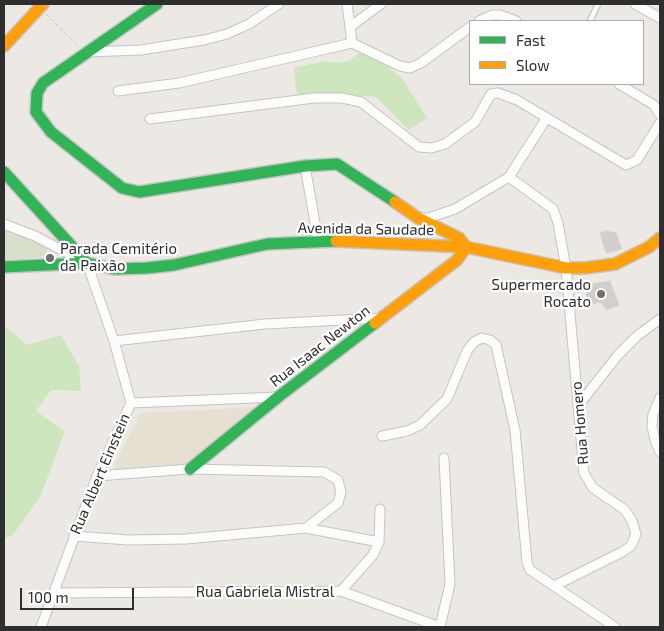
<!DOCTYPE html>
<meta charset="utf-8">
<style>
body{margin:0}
#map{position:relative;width:664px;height:631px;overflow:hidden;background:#ece8e4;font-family:"Exo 2",sans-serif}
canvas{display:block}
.frame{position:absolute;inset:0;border:5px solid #2e2e2e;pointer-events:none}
.legend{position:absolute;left:469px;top:20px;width:175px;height:65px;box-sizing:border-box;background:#fff;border:1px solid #ababab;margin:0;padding:6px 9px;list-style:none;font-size:15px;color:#2e2e2e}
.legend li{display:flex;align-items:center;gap:10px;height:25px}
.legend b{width:25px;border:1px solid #ababab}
.scale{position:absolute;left:20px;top:588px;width:114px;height:22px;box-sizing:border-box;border:2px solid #2e2e2e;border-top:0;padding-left:6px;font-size:15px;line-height:18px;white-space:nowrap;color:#2e2e2e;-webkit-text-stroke:4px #fff;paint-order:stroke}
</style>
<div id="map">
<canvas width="664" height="631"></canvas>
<div class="frame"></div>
<ul class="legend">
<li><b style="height:6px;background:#30b455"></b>Fast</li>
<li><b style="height:6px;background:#ff9f0a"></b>Slow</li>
</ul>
<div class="scale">100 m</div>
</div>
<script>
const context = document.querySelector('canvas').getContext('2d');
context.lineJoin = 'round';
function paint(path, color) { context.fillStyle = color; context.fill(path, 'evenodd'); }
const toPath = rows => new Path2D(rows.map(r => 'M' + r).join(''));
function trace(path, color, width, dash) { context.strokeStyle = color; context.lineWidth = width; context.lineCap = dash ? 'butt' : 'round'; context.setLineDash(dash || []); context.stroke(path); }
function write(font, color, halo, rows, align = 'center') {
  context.font = font + ' "Exo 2",sans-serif'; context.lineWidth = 4.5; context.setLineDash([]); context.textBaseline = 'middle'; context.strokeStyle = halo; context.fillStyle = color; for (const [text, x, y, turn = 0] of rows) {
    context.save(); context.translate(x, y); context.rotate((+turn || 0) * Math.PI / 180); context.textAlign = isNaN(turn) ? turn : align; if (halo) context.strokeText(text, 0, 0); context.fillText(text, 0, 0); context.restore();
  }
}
paint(toPath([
 [258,407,189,466,120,471,115,469,114,464,137,421,137,416,142,413]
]), '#e6e0d3');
paint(toPath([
 [359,53,373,55,401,77,427,118,409,130,376,97,319,93,300,97,296,90,294,68,325,61,342,63,350,60],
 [4,325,27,345,61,335,79,366,81,391,51,390,36,411,65,431,41,495,13,535,4,538]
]), '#cee6be');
paint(toPath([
 [4,228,48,248,45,257,4,260]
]), '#d8e0cc');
const building = toPath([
 [606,231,616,233,622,249,606,253,600,233,606,231],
 [610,281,619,305,607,310,600,302,587,305,586,285,610,281]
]);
paint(building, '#d1cecb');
trace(building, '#d7d4d0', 1);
const lane = toPath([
 [590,21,598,4]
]);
const street = toPath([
 [347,4,352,43],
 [635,4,660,18],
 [479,21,492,15,500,15,516,21],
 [350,27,381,4],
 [352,43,400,66,410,68,421,63,470,27],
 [88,52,141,50,204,40,227,34,249,24,279,4],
 [619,84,654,105,660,115],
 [118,91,179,83,352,43],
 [150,119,314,98,342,98,361,102,419,147,431,148,445,144,475,122,491,94,498,93,517,100,626,165,637,160,660,123],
 [305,166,318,240],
 [509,177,553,209,558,223,566,268,584,473,593,488,625,510,632,521,636,534,631,546,622,552,554,586,615,627],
 [421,218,428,218,455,209,509,177,546,119],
 [4,224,35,236,87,263,114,341,131,403,97,476,41,627],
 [114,341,265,324,382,318],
 [660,398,653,414,652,426,655,440,660,452],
 [131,403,278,397],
 [578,406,618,355,637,336,660,319],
 [382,436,407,431,420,425,447,399,467,351,474,342,482,338,490,340,496,345,515,430,527,562,530,570,554,586],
 [97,476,190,469,324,472,338,480,341,492,338,503,306,528],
 [74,536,128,540,186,539,306,528,379,542],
 [341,591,373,555,379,542,380,509],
 [53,593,341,591,440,627],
 [440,627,450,584,444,458]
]);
const fast = toPath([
 [157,4,43,83,37,93,36,112,51,132,122,188,139,192,305,166,337,164,395,202],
 [4,172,87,263],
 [4,267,87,263,114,269,147,268,174,265,267,244,336,241],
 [190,469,278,397,375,323]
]);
const slow = toPath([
 [4,46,43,4],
 [336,241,466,247,566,268,585,268,615,264,649,247,660,238],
 [375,323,457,260,466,247,459,238,418,218,395,202]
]);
trace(lane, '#c5c4c5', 7);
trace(street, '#c5c4c5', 11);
trace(fast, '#c5c4c5', 14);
trace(slow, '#c5c4c5', 14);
trace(toPath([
 [46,14,79,47]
]), '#c9c9c8', 1, [4, 2.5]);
trace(lane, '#fcfcfb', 4.5);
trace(street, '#fcfcfb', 9);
trace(fast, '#30b455', 11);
trace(slow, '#ff9f0a', 11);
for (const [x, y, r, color] of [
 [50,258,5,"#706f6e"],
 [601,294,5,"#706f6e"]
]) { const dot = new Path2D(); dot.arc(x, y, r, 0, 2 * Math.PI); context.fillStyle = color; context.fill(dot); trace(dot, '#fff', 2); }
write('15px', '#2e2e2e', '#fff', [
 ["Avenida da Saudade",366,229,1],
 ["Rua Isaac Newton",320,346,-38],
 ["Rua Homero",580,423,-95],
 ["Rua Albert Einstein",100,474,-67],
 ["Rua Gabriela Mistral",265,592]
]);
write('15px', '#2e2e2e', '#fff', [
 ["Parada Cemitério",60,249],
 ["da Paixão",60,266],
 ["Supermercado",591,285,"right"],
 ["Rocato",591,302,"right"]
], 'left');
</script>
